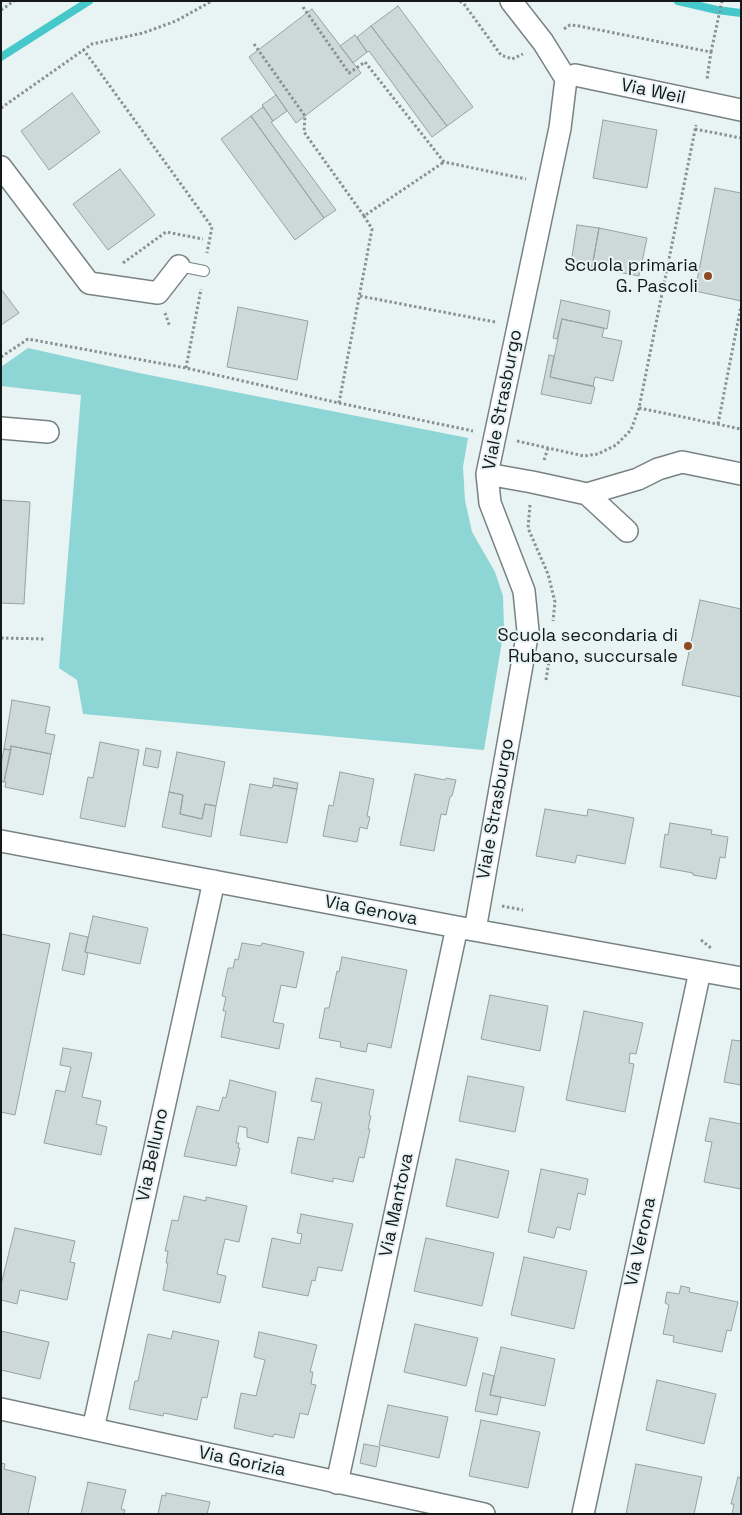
<!DOCTYPE html>
<style>
body{margin:0}
#map{position:relative;width:742px;height:1515px;overflow:hidden;background:#e8f3f3;font-family:"Space Grotesk",sans-serif}
canvas{display:block}
.frame{position:absolute;inset:0;border:2px solid #151919;pointer-events:none}
</style>
<div id="map">
<canvas width="742" height="1515"></canvas>
<div class="frame"></div>
</div>
<script>
const context = document.querySelector('canvas').getContext('2d');
context.lineJoin = 'round';
function paint(path, color) { context.fillStyle = color; context.fill(path, 'evenodd'); }
const toPath = rows => new Path2D(rows.map(r => 'M' + r).join(''));
function trace(path, color, width, dash) { context.strokeStyle = color; context.lineWidth = width; context.lineCap = dash ? 'butt' : 'round'; context.setLineDash(dash || []); context.stroke(path); }
function write(font, color, halo, rows, align = 'center') {
  context.font = font + ' "Space Grotesk",sans-serif'; context.lineWidth = 4; context.setLineDash([]); context.textBaseline = 'middle'; context.strokeStyle = halo; context.fillStyle = color; for (const [text, x, y, turn = 0] of rows) {
    context.save(); context.translate(x, y); context.rotate((+turn || 0) * Math.PI / 180); context.textAlign = isNaN(turn) ? turn : align; if (halo) context.strokeText(text, 0, 0); context.fillText(text, 0, 0); context.restore();
  }
}
paint(toPath([
 [28,348,139,373,468,438,463,467,465,500,472,532,495,572,503,596,504,629,484,750,83,714,77,680,59,668,81,395,1,386,1,367]
]), '#8ed5d6');
trace(toPath([
 [678,1,717,10,741,13],
 [1,57,89,1]
]), '#46c8cb', 8);
const building = toPath([
 [398,6,473,107,447,126,371,26,398,6],
 [312,9,361,73,296,123,249,57,312,9],
 [371,26,447,126,432,137,369,51,367,52,357,37,371,26],
 [355,35,367,52,353,63,340,46,355,35],
 [72,93,100,132,49,170,21,131,72,93],
 [276,95,287,111,273,121,262,105,276,95],
 [263,107,273,121,271,122,336,210,324,218,251,116,263,107],
 [251,116,324,218,295,240,221,139,251,116],
 [603,120,657,130,647,188,593,178,603,120],
 [120,169,155,215,108,250,73,204,120,169],
 [715,188,741,193,741,301,695,291,715,188],
 [577,225,599,228,592,267,571,263,577,225],
 [599,228,647,238,639,276,592,267,599,228],
 [1,289,19,313,1,325,1,289],
 [561,300,610,311,607,329,562,319,557,339,553,338,561,300],
 [238,307,308,321,297,380,227,367,238,307],
 [562,319,604,328,602,337,622,341,613,381,595,377,593,386,550,377,562,319],
 [549,355,554,356,550,377,595,387,591,404,541,394,549,355],
 [1,500,30,502,24,604,1,603,1,500],
 [700,600,741,609,741,697,682,685,700,600],
 [12,700,50,707,45,733,55,735,51,754,11,746,11,750,4,749,12,700],
 [100,742,139,750,125,827,80,818,88,777,93,778,100,742],
 [11,746,51,754,43,795,5,787,6,782,4,782,11,746],
 [146,748,161,751,158,768,143,765,146,748],
 [4,749,11,750,4,782,1,781,1,764,4,749],
 [177,752,225,762,216,806,205,804,202,819,180,814,183,795,169,792,177,752],
 [340,772,374,779,367,816,370,817,367,829,360,827,357,842,323,836,329,805,333,806,340,772],
 [415,774,445,780,446,778,456,780,452,796,450,797,446,815,441,814,434,851,400,845,415,774],
 [274,778,298,783,297,789,273,785,274,778],
 [250,784,272,788,273,785,297,789,287,843,240,835,250,784],
 [169,792,183,795,180,814,202,819,205,804,216,806,211,837,162,827,169,792],
 [545,809,587,816,588,809,634,818,625,864,577,855,575,863,536,856,545,809],
 [670,823,712,830,711,834,728,837,725,858,720,857,716,879,693,875,693,873,660,867,665,834,668,835,670,823],
 [93,916,148,928,140,964,85,952,93,916],
 [70,933,88,937,85,952,88,953,84,975,62,970,70,933],
 [1,934,50,944,15,1115,1,1112,1,934],
 [242,943,261,946,262,943,304,952,296,988,281,985,273,1022,284,1024,279,1049,221,1037,226,1011,223,1011,226,997,222,996,228,968,233,968,235,959,238,960,242,943],
 [342,957,407,970,391,1048,368,1043,366,1052,340,1047,341,1042,319,1038,325,1008,329,1008,337,971,339,972,342,957],
 [490,995,548,1006,540,1051,481,1039,490,995],
 [584,1011,643,1023,636,1054,630,1053,629,1063,634,1064,625,1112,566,1100,584,1011],
 [732,1040,741,1041,741,1085,724,1082,732,1040],
 [63,1048,92,1053,82,1097,101,1101,96,1124,107,1127,101,1155,44,1143,56,1090,65,1092,71,1067,60,1065,63,1048],
 [468,1076,524,1087,515,1132,459,1121,468,1076],
 [316,1078,374,1090,369,1115,371,1116,368,1129,370,1129,364,1158,359,1157,353,1182,333,1178,333,1182,291,1173,298,1137,314,1140,322,1103,311,1101,316,1078],
 [230,1080,276,1092,268,1143,247,1137,247,1128,239,1126,236,1143,239,1143,238,1148,240,1148,236,1166,184,1156,197,1106,219,1111,223,1097,226,1098,230,1080],
 [710,1118,741,1124,741,1189,704,1182,712,1142,705,1141,710,1118],
 [456,1159,509,1171,498,1218,446,1206,456,1159],
 [541,1169,588,1179,585,1195,578,1193,570,1230,557,1227,554,1238,528,1232,541,1169],
 [184,1196,206,1201,206,1197,247,1206,239,1242,225,1239,217,1274,226,1276,220,1303,163,1290,168,1263,166,1263,168,1251,165,1251,172,1220,178,1221,184,1196],
 [301,1214,353,1224,342,1271,318,1267,315,1281,312,1280,308,1296,262,1287,272,1238,300,1244,302,1234,297,1233,301,1214],
 [15,1228,75,1241,70,1262,75,1263,67,1300,20,1290,17,1304,1,1300,1,1285,15,1228],
 [426,1238,494,1253,482,1306,414,1291,426,1238],
 [524,1257,587,1271,574,1329,511,1315,524,1257],
 [681,1286,690,1288,689,1292,738,1302,731,1331,727,1330,722,1352,673,1342,674,1336,663,1334,669,1305,665,1303,667,1292,679,1294,681,1286],
 [415,1324,478,1338,466,1386,404,1372,415,1324],
 [1,1331,49,1342,40,1379,1,1370,1,1331],
 [173,1331,219,1341,207,1398,202,1397,197,1420,164,1413,163,1416,129,1409,135,1381,138,1381,148,1334,171,1339,173,1331],
 [259,1332,317,1345,310,1372,313,1372,311,1384,316,1385,308,1415,300,1413,294,1438,274,1434,273,1437,234,1428,241,1393,256,1396,265,1360,254,1357,259,1332],
 [501,1347,555,1359,545,1406,490,1395,501,1347],
 [483,1373,494,1376,490,1395,501,1397,497,1415,475,1411,483,1373],
 [657,1380,716,1394,704,1444,646,1430,657,1380],
 [388,1405,448,1417,439,1458,379,1445,388,1405],
 [481,1420,540,1432,528,1488,469,1476,481,1420],
 [364,1444,380,1447,376,1467,360,1463,364,1444],
 [1,1463,5,1464,4,1469,36,1477,28,1514,1,1514,1,1463],
 [636,1464,702,1477,694,1514,626,1514,636,1464],
 [738,1477,741,1478,741,1514,732,1514,734,1504,731,1504,738,1477],
 [88,1482,126,1490,121,1509,125,1510,124,1514,81,1514,88,1482],
 [166,1493,210,1502,207,1514,158,1514,162,1495,166,1496,166,1493]
]);
paint(building, '#cdd8d8');
trace(building, '#97a1a2', 1);
const service = toPath([
 [179,266,204,271]
]);
const minor = toPath([
 [566,79,575,75,741,110],
 [1,167,89,283,158,293,179,266],
 [1,428,48,432],
 [487,474,532,482,587,494,638,479,658,469,682,462,741,474],
 [587,494,627,531],
 [1,841,457,927,741,978],
 [475,930,528,631,524,591,490,503,487,474,560,128,566,79,543,42,511,1],
 [1,1409,484,1514],
 [93,1429,214,881],
 [337,1483,457,927],
 [583,1514,700,971]
]);
trace(service, '#788282', 12);
trace(minor, '#788282', 24);
trace(toPath([
 [460,1,464,4,501,55,512,59,523,54],
 [303,7,349,73,365,62,444,162,526,179],
 [1,10,14,1],
 [564,29,570,25,579,26,711,52,707,79],
 [254,44,305,116,304,132,364,216,444,162],
 [83,49,212,227,207,253],
 [711,52,722,1],
 [1,108,92,44,143,33,176,21,212,1],
 [695,129,741,138],
 [123,263,166,232,203,239],
 [360,296,495,322],
 [165,313,170,327],
 [1,357,28,339,186,368,339,403,473,431],
 [186,368,201,289],
 [339,403,372,229,364,216],
 [639,408,741,429],
 [718,424,741,306],
 [517,441,584,456,598,454,616,445,631,430,639,408,696,125],
 [544,460,548,448],
 [530,505,528,528,548,574,555,602,553,621],
 [1,638,46,639],
 [546,680,550,655],
 [502,906,523,910],
 [701,940,711,948]
]), '#8a9191', 3, [2.5, 2.5]);
trace(service, '#fff', 10);
trace(minor, '#fff', 21);
for (const [x, y, r, color] of [
 [708,276,5,"#8f4921"],
 [688,646,5,"#8f4921"]
]) { const dot = new Path2D(); dot.arc(x, y, r, 0, 2 * Math.PI); context.fillStyle = color; context.fill(dot); trace(dot, '#e8f3f3', 2); }
write('18px', '#151919', '#e8f3f3', [
 ["Via Weil",653,92,12],
 ["Viale Strasburgo",503,400,-79],
 ["Viale Strasburgo",496,809,-80],
 ["Via Genova",371,911,11],
 ["Via Belluno",153,1155,-78],
 ["Via Mantova",397,1205,-78],
 ["Via Verona",641,1242,-78],
 ["Via Gorizia",242,1462,12]
]);
write('18px', '#151919', '#e8f3f3', [
 ["Scuola primaria",698,266],
 ["G. Pascoli",698,287],
 ["Scuola secondaria di",678,636],
 ["Rubano, succursale",678,657]
], 'right');
</script>
